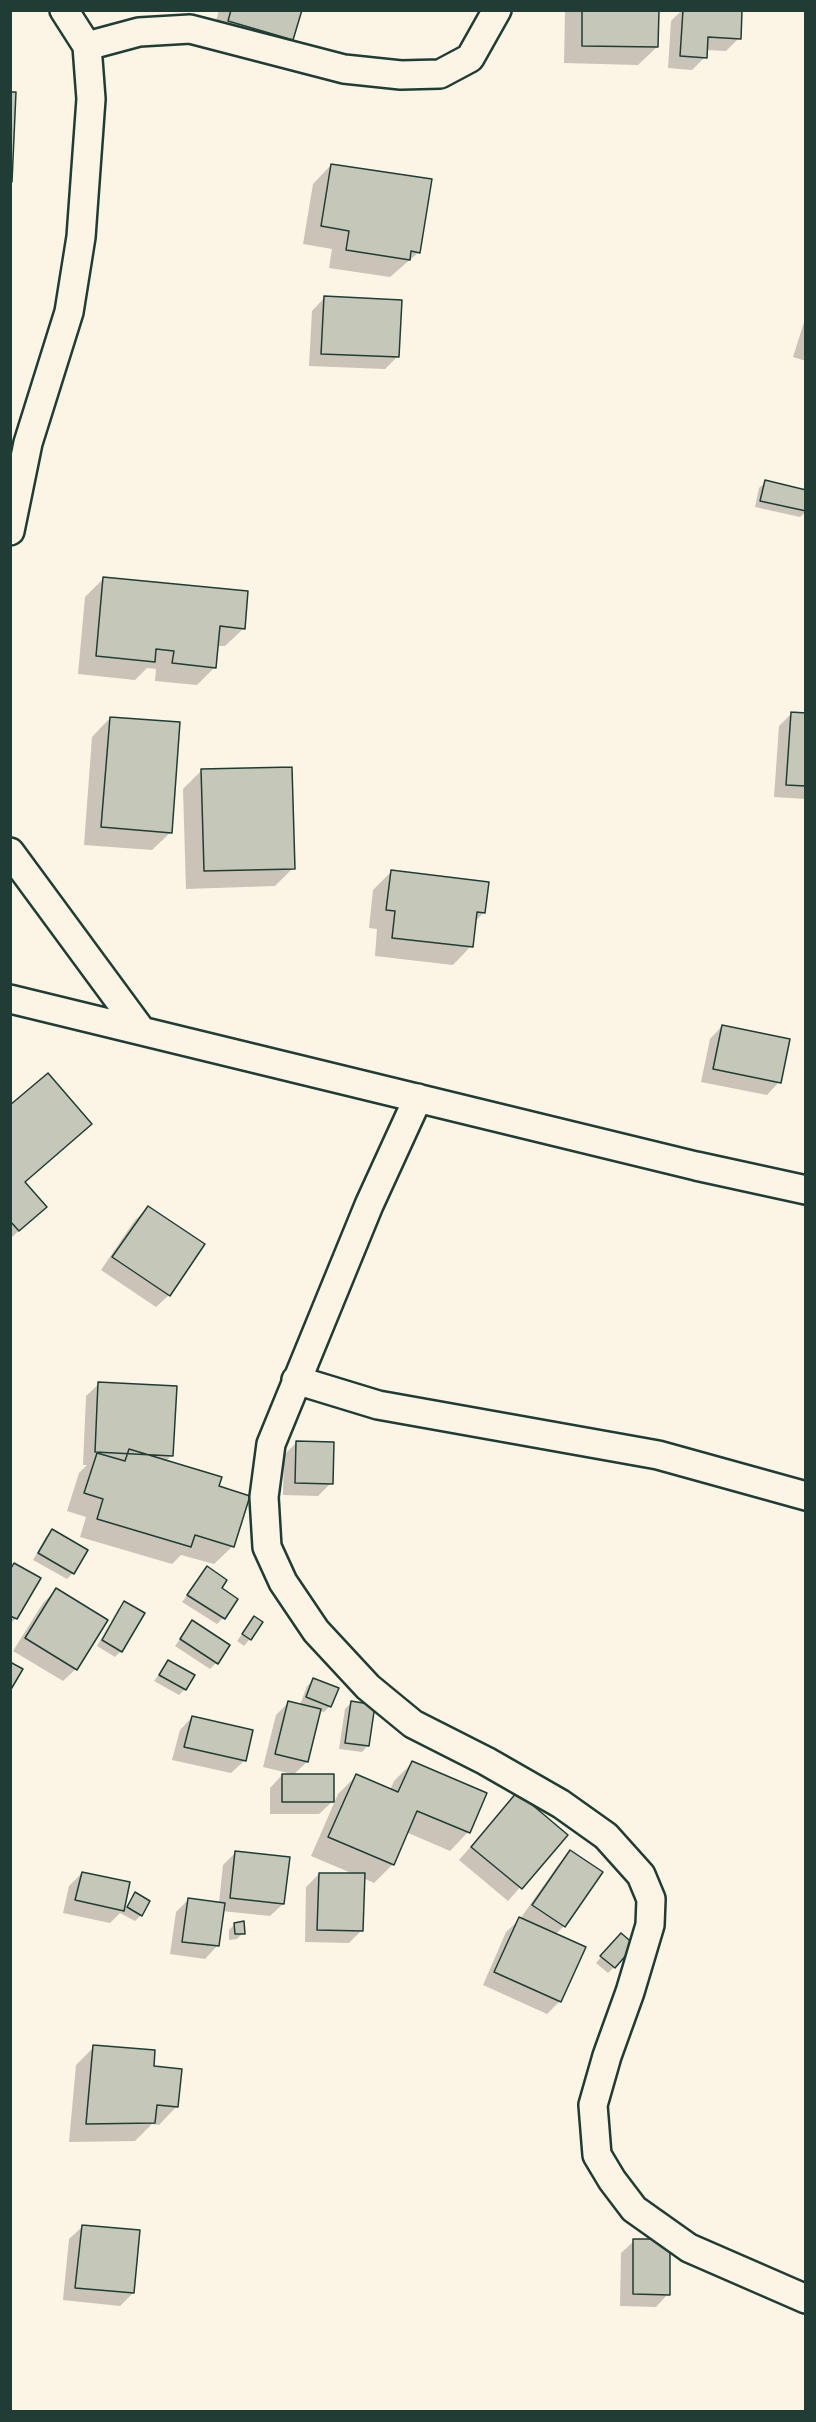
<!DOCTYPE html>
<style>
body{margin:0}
#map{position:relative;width:816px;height:2422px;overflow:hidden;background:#fcf5e5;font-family:"Patrick Hand",sans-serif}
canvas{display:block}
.frame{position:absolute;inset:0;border:12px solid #1f3d34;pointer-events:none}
</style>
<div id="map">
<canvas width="816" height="2422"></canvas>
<div class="frame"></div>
</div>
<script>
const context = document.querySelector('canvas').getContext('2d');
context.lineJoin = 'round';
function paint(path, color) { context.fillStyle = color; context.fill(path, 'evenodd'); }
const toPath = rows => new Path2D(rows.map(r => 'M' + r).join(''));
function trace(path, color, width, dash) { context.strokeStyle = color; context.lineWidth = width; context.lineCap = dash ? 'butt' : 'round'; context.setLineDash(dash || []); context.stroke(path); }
paint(toPath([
 [219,10,300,10,292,40,273,58,211,39],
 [565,10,657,10,657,47,638,65,564,63],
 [682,10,741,12,739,38,726,51,706,50,705,57,692,70,668,68,671,21],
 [331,165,419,252,390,277,329,268,332,249,303,244,313,184],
 [324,298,398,356,385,369,309,366,312,311],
 [806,316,806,361,793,357],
 [766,482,806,491,806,512,800,517,755,507,759,488],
 [104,578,244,628,225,646,217,646,215,667,197,685,155,681,156,669,147,668,135,680,78,674,85,597],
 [791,714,806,715,806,799,774,797,779,726],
 [110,718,171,832,152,850,84,845,92,737],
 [201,771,293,868,275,886,186,889,183,789],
 [391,872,484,912,474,923,471,946,453,965,375,956,377,929,369,928,373,890],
 [722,1026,779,1082,767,1095,701,1082,710,1039],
 [10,1107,90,1124,24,1183,44,1207,10,1239],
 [148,1208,169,1295,156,1307,101,1270,135,1220],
 [99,1384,172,1455,166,1461,217,1487,233,1546,214,1564,181,1555,172,1564,80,1537,86,1517,67,1511,79,1473,87,1465,83,1465,86,1396],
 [296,1443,331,1483,318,1496,283,1495,284,1455],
 [52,1531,73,1573,67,1579,33,1560,46,1537],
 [15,1565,16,1618,10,1624,10,1569],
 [207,1568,220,1588,223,1618,217,1624,182,1602],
 [56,1590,76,1669,63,1681,13,1651,43,1603],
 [124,1603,121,1651,115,1657,97,1646,118,1609],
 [254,1618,250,1639,244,1646,237,1641],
 [192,1622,216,1663,210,1669,175,1646],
 [168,1662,185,1689,179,1695,154,1681],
 [314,1680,330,1706,324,1712,319,1711,307,1762,293,1775,332,1802,319,1814,270,1814,270,1788,282,1775,292,1774,263,1767,276,1715,289,1702,300,1705,307,1686],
 [351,1703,368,1745,362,1752,339,1749,345,1709],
 [192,1717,244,1761,231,1773,172,1760,180,1730],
 [412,1763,468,1832,450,1851,406,1832,393,1864,374,1883,363,1878,362,1930,349,1943,305,1942,306,1887,319,1874,356,1875,311,1856,338,1794,356,1776,390,1790,394,1781],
 [517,1794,566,1835,508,1901,459,1860],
 [236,1852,283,1904,270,1916,222,1911,217,1946,205,1959,170,1954,176,1912,188,1900,219,1903,223,1865],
 [570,1852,601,1873,564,1926,555,1935,560,2001,547,2014,483,1985,506,1932,520,1919,558,1865],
 [82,1873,123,1911,135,1894,141,1915,135,1921,120,1913,110,1923,63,1913,69,1886],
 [235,1924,243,1933,237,1939,229,1940,229,1930],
 [615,1941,614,1967,608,1973,596,1963],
 [94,2047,152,2068,177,2106,159,2125,152,2124,135,2141,69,2142,76,2065],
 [82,2227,133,2293,120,2306,63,2300,69,2239],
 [634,2241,668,2294,656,2307,620,2306,621,2253]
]), '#0003');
const building = toPath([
 [231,10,302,10,293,40,228,21,231,10],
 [582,10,659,10,658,47,582,46,582,10],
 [683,10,742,11,741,39,708,37,707,58,680,56,683,10],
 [10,92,16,92,12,182,10,182,10,92],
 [331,164,432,179,420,253,411,251,410,260,346,250,349,231,321,226,331,164],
 [324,296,402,300,399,357,321,354,324,296],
 [765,480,806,490,806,511,760,501,765,480],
 [103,577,248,591,245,629,220,626,216,668,172,663,174,651,156,649,155,662,96,656,103,577],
 [791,712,806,713,806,786,786,785,791,712],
 [110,717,180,722,172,833,101,827,110,717],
 [292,767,295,869,204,871,201,769,292,767],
 [391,870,489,882,485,913,477,912,473,947,392,938,395,911,386,910,391,870],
 [722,1025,790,1039,781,1083,713,1069,722,1025],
 [48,1073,92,1124,25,1182,47,1207,19,1231,10,1221,10,1105,48,1073],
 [148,1206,205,1244,170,1296,112,1257,148,1206],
 [98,1382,177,1386,173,1456,95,1452,98,1382],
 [296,1441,334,1442,333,1484,295,1483,296,1441],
 [129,1449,222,1477,219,1486,250,1496,234,1547,195,1535,191,1547,97,1519,103,1499,84,1493,97,1453,125,1461,129,1449],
 [52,1529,88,1550,74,1574,38,1553,52,1529],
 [14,1563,41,1578,17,1619,10,1616,10,1570,14,1563],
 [207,1566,227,1580,222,1588,238,1599,225,1619,187,1595,207,1566],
 [56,1588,108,1620,77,1670,25,1638,56,1588],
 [124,1601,145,1613,122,1652,102,1640,124,1601],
 [254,1616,263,1622,251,1640,242,1634,254,1616],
 [192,1620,230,1645,218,1664,180,1639,192,1620],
 [168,1660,195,1675,186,1690,159,1675,168,1660],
 [10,1662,23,1669,10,1691,10,1662],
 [313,1678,339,1688,331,1707,306,1697,313,1678],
 [288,1701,321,1709,308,1762,275,1754,288,1701],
 [351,1701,375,1705,369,1746,345,1743,351,1701],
 [192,1716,253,1730,246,1761,184,1747,192,1716],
 [412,1761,487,1793,470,1833,417,1811,394,1865,328,1837,356,1774,398,1792,412,1761],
 [282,1774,334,1774,334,1802,282,1802,282,1774],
 [517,1792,568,1835,522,1889,471,1847,517,1792],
 [570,1850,603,1872,565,1927,532,1905,570,1850],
 [235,1851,290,1857,284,1904,230,1898,235,1851],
 [82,1872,130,1882,124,1911,75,1900,82,1872],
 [319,1873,365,1873,363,1931,317,1930,319,1873],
 [135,1892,150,1901,142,1916,127,1907,135,1892],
 [188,1898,225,1903,219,1946,182,1942,188,1898],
 [519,1917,586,1947,561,2002,494,1972,519,1917],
 [244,1921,245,1934,235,1934,234,1923,244,1921],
 [621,1933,635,1945,615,1968,600,1956,621,1933],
 [93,2045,155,2050,154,2066,182,2069,178,2107,157,2105,155,2123,86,2124,93,2045],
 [82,2225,140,2230,134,2293,75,2288,82,2225],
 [633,2239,670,2239,670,2295,633,2294,633,2239]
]);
paint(building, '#c5c7b9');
trace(building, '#1f3d34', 1.5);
const minor = toPath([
 [87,46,139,32,190,29,344,69,401,75,440,74,470,58,497,10],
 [10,531,28,443,69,312,81,237,91,99,87,46,64,10],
 [10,852,141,1030],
 [10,999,696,1166,806,1190],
 [418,1098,369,1205,271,1444,264,1497,267,1547,283,1582,316,1631,368,1687,413,1724,486,1761,561,1804,606,1836,641,1875,651,1899,650,1925,630,1992,607,2056,593,2105,597,2155,612,2180,634,2209,689,2248,806,2299],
 [296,1380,378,1405,658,1455,806,1496]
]);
trace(minor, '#1f3d34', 32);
trace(minor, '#fcf5e5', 27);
</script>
